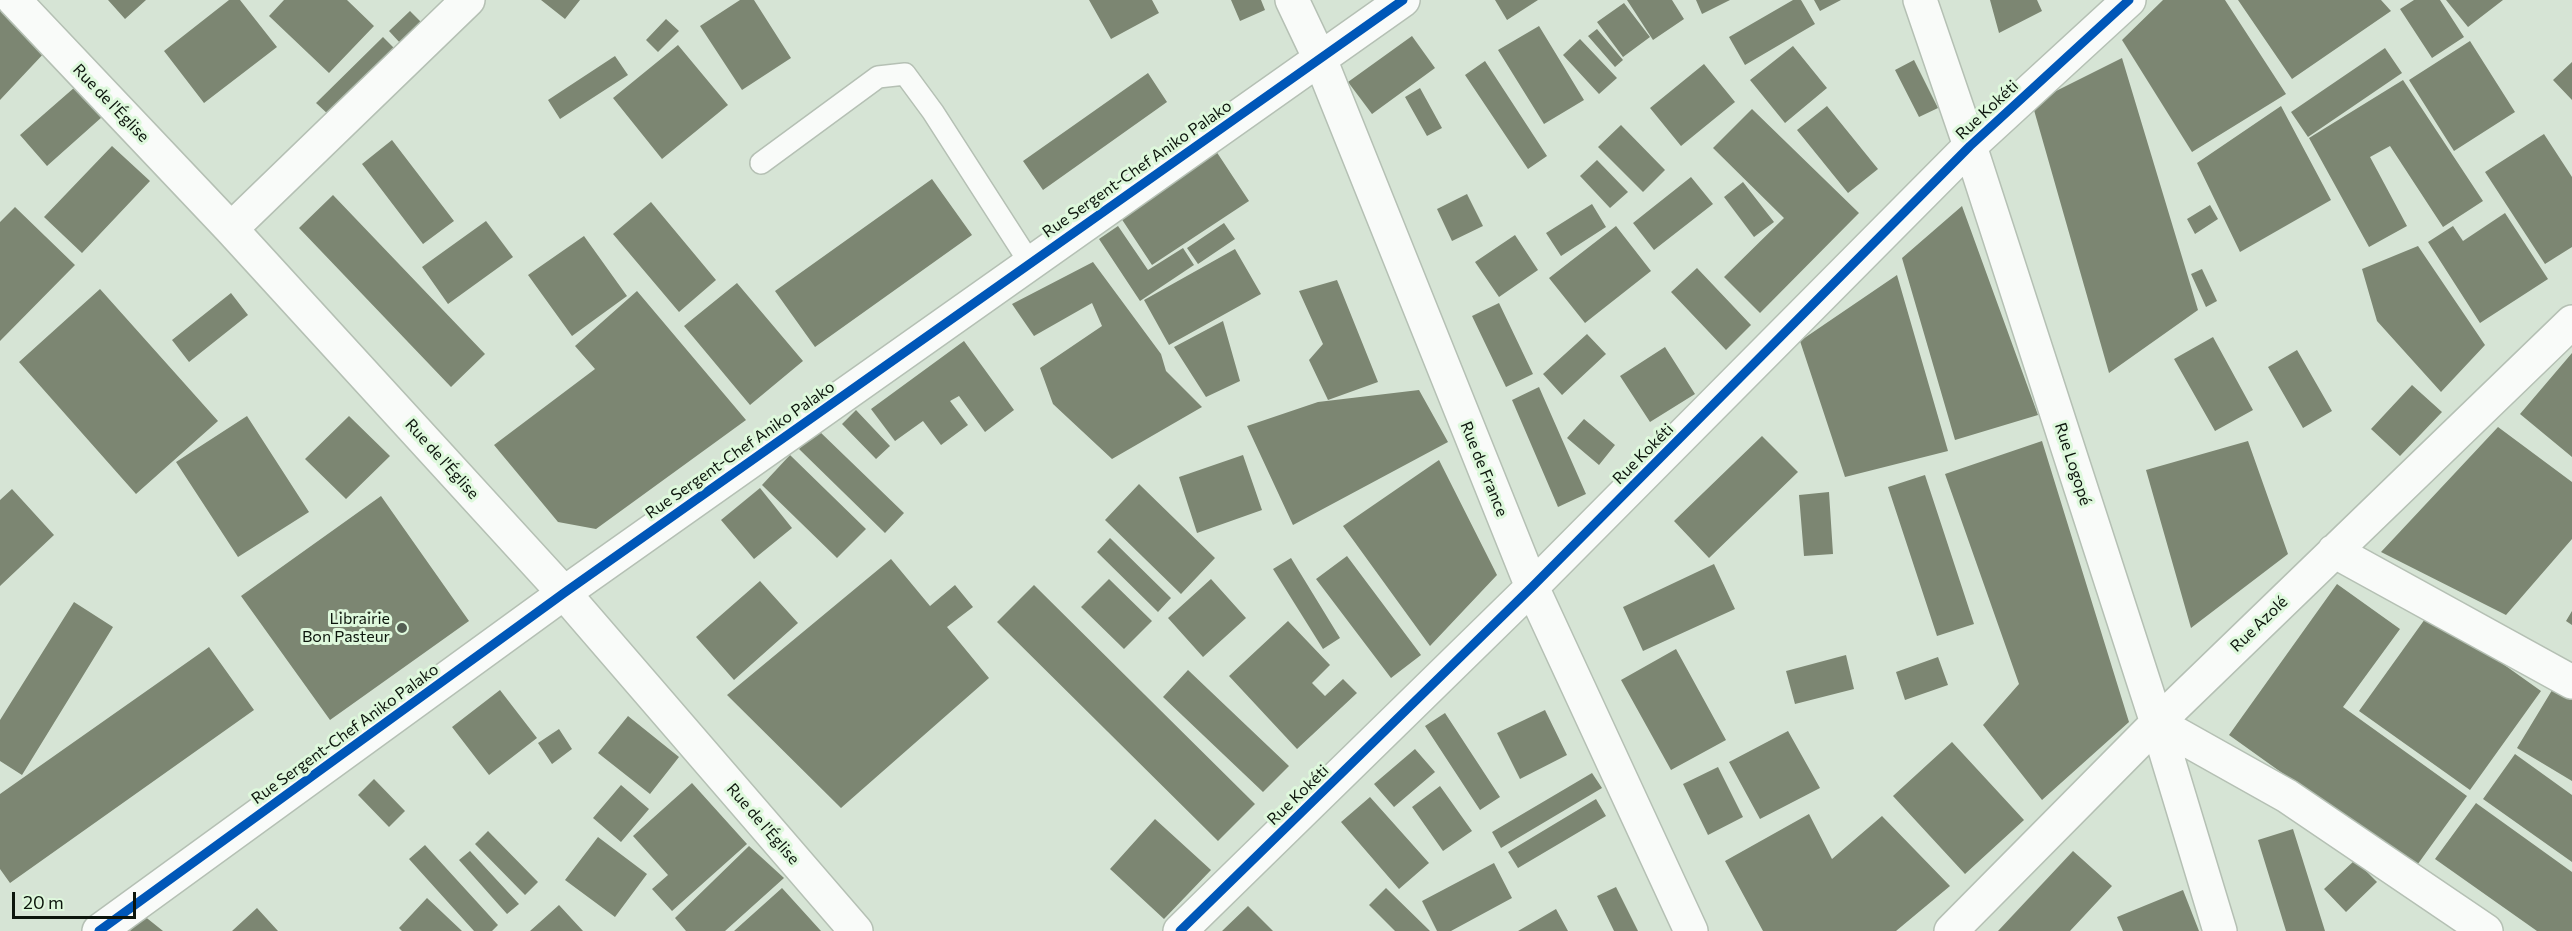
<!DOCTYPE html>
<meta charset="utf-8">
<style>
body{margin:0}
#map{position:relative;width:2572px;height:931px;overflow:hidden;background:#d6e4d5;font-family:Commissioner,sans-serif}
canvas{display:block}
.scale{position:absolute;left:12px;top:892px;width:124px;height:27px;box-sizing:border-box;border:3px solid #0c150c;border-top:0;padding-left:8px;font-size:18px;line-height:21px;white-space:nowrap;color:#0c150c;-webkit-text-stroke:4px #def8dc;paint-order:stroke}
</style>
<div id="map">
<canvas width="2572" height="931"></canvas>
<div class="scale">20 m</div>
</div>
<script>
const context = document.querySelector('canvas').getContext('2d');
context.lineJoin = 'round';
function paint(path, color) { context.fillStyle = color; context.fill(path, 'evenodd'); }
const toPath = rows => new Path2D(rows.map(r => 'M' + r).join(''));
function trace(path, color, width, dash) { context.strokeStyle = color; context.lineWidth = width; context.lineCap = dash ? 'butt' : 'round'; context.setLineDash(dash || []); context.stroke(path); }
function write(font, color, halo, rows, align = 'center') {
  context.font = font + ' Commissioner,sans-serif'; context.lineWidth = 6; context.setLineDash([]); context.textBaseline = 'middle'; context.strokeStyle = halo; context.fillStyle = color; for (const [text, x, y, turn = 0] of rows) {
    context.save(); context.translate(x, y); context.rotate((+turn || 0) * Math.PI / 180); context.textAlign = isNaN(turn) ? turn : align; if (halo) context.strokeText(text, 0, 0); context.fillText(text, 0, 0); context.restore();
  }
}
paint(toPath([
 [108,0,146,0,125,19],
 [229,0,240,0,277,47,204,103,164,51],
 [284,0,347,0,374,26,329,73,269,16],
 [541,0,580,0,565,19],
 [740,0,754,0,791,58,742,90,700,26],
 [1089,0,1152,0,1159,13,1111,39],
 [1231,0,1261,0,1265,10,1240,21],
 [1495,0,1538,0,1507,20],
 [1627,0,1672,0,1684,19,1653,40],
 [1696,0,1730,0,1702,14],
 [1793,0,1801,0,1815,24,1745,65,1729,37],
 [1814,0,1841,0,1820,11],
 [1990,0,2037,0,2042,11,1999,33],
 [2163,0,2225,0,2286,94,2192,152,2122,40],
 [2238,0,2381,0,2391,11,2292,79],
 [2414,0,2440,0,2464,37,2432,58,2400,9],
 [2446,0,2503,0,2468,27],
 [1624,3,1650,37,1623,57,1597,22],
 [0,7,47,50,0,100],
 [410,11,422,23,401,44,389,31],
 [666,19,679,31,658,52,646,40],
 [1539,26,1584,100,1544,124,1498,50],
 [1597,29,1623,60,1615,67,1588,36],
 [1412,36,1435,68,1372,114,1348,82],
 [383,37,395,49,329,115,316,103],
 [1580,39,1617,78,1599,94,1563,55],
 [2470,41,2515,112,2454,151,2409,80],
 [678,45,728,105,662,159,613,98],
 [1793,46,1827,88,1785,123,1750,80],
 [2385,48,2402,73,2308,137,2291,112],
 [615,56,628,75,560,119,548,100],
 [2122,58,2198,310,2109,373,2032,103],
 [1914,60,1938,108,1919,117,1895,70],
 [1485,61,1547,156,1528,169,1465,75],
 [2572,62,2572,100,2553,80],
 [1704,64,1735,102,1681,146,1650,108],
 [1148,73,1167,102,1043,190,1023,161],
 [2403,80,2483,201,2443,227,2390,146,2370,157,2407,226,2369,247,2309,138],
 [75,87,102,117,47,166,20,135],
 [1420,88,1442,128,1427,136,1405,97],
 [1827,106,1878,169,1848,193,1797,130],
 [2281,106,2331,200,2240,252,2197,163],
 [1752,109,1859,213,1760,313,1724,277,1784,218,1713,148],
 [1621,125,1665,170,1643,192,1598,147],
 [2544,134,2572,177,2572,247,2545,264,2485,172],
 [392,140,454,221,423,244,362,164],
 [112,146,150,181,82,253,44,217],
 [1216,151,1249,201,1152,265,1119,215],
 [1597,160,1628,192,1610,208,1580,176],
 [1691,177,1713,204,1654,250,1633,223],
 [932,179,972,235,815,347,775,291],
 [1743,182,1774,222,1754,237,1724,197],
 [1467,194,1483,226,1452,241,1437,209],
 [333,195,485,354,451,387,299,228],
 [651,202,716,280,679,312,613,234],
 [1592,204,1606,227,1561,256,1546,233],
 [2210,205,2218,219,2195,234,2187,219],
 [1962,206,2038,415,1955,440,1902,258],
 [15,207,75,265,0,341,0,222],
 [2505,213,2548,279,2480,323,2428,242,2453,226,2463,241],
 [486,221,513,257,448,304,422,267],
 [1224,223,1235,239,1198,264,1187,248],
 [1118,226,1148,270,1183,248,1194,265,1140,301,1099,239],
 [1616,226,1651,271,1585,323,1549,278],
 [1515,235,1538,270,1499,297,1475,262],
 [584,236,627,296,572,336,528,275],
 [2418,246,2485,345,2441,392,2377,321,2362,269],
 [1235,249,1261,294,1169,345,1144,300],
 [1093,262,1161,354,1166,371,1202,407,1112,459,1053,404,1040,368,1102,326,1092,303,1034,336,1012,304],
 [1697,268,1751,325,1726,350,1671,292],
 [2202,269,2217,301,2206,307,2191,274],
 [1897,275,1948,451,1845,477,1800,341],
 [1337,280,1378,382,1328,400,1309,360,1323,344,1299,291],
 [737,283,803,361,750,405,684,326],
 [100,289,218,421,136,494,19,362],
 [637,291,746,420,596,529,558,522,494,445,595,369,575,346],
 [231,293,248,315,189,362,172,340],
 [1499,303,1533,374,1506,387,1472,316],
 [1223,321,1240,381,1206,397,1174,347],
 [1587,334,1606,354,1562,395,1543,374],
 [2213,337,2253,410,2215,431,2174,359],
 [964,341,1014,410,985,432,959,396,950,401,968,425,941,445,923,421,895,441,871,409],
 [1665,347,1695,394,1650,422,1620,376],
 [2297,350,2332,411,2303,428,2268,367],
 [2572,353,2572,457,2520,414],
 [2412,385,2442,412,2400,456,2371,429],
 [1539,387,1586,494,1558,507,1512,400],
 [1419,390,1448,442,1293,525,1247,426,1318,402],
 [856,410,890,446,876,459,842,424],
 [247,416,309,512,238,557,176,462],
 [349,416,390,456,346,499,305,459],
 [1584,419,1615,445,1599,465,1567,438],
 [2498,427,2572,482,2572,539,2506,615,2381,552],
 [818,430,904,513,885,533,799,449],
 [1762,436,1798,472,1709,558,1674,521],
 [2042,441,2129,722,2042,800,1983,725,2019,684,1945,474],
 [2248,441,2288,554,2191,628,2146,470],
 [790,455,866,529,837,558,762,485],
 [1243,455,1262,510,1197,533,1179,477],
 [1439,460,1497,575,1430,646,1343,526],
 [1925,475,1974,624,1937,636,1888,487],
 [1139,484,1215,558,1181,594,1105,520],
 [760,488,792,528,754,559,721,520],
 [12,489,54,535,0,586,0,500],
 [1829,492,1833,554,1804,556,1799,495],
 [381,496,469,621,330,720,241,596],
 [1110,538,1171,598,1158,612,1097,552],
 [1347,556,1421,655,1391,678,1316,579],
 [1291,558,1340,638,1323,649,1273,569],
 [891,559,930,606,955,585,973,607,947,627,989,678,841,808,727,695],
 [1714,564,1735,609,1643,651,1623,607],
 [1109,579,1152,621,1124,649,1081,607],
 [1211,579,1246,618,1203,657,1168,618],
 [760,581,798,623,734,680,696,637],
 [2337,584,2400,629,2343,707,2467,796,2415,868,2229,735],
 [1034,585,1255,804,1218,841,997,622],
 [74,602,113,627,22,775,0,761,0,720],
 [2572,611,2572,625,2566,621],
 [2430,612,2541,691,2470,790,2359,711],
 [1288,621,1330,665,1312,683,1325,696,1343,679,1357,693,1297,749,1229,676],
 [209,647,254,710,10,883,0,869,0,794],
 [1676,649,1726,740,1671,770,1621,680],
 [1846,655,1854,689,1795,704,1786,671],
 [1938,657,1948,685,1905,700,1896,672],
 [1188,670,1289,766,1263,792,1163,697],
 [2557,682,2572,692,2572,781,2517,748],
 [500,690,537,738,489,775,452,727],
 [1545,710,1567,755,1520,779,1497,733],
 [1445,713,1500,797,1480,810,1425,726],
 [628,716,679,757,650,794,598,753],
 [559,729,572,749,552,764,538,743],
 [1788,731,1820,788,1760,819,1729,762],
 [1952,742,2024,820,1965,874,1893,796],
 [1415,749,1435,772,1394,807,1374,784],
 [2515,754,2572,795,2572,862,2483,799],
 [1718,767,1743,817,1708,835,1683,784],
 [1592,773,1602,788,1501,848,1492,832],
 [374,779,405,811,389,827,358,795],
 [692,783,747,844,672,911,652,889,668,875,633,836],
 [621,785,649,809,621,842,593,818],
 [1440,786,1472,831,1443,851,1412,807],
 [1370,797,1429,863,1399,889,1341,822],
 [1596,799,1606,816,1518,868,1508,852],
 [2476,803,2572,872,2572,931,2537,931,2435,859],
 [1809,814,1832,859,1882,816,1950,886,1896,931,1763,931,1725,861],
 [1155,819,1211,870,1164,919,1110,869],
 [2293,829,2325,931,2286,931,2258,840],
 [488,831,538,882,525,895,475,844],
 [598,837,647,874,615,917,565,880],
 [425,845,498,925,492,931,474,931,409,859],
 [749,846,784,878,725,931,686,931,675,918],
 [470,851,519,904,507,914,459,860],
 [2073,851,2112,886,2070,931,1998,931],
 [2355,860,2377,882,2346,912,2324,889],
 [1494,863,1512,898,1451,931,1437,931,1422,901],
 [1616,887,1638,931,1614,931,1597,896],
 [782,888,821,931,734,931],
 [1386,888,1430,931,1395,931,1369,905],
 [2183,890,2199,931,2123,931,2117,917],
 [427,898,462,931,402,931,399,928],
 [559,905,583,931,530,931],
 [1248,906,1273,931,1222,931],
 [257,908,278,931,232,931],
 [1556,909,1568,931,1518,931],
 [143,915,163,931,130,931]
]), '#7c8672');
const service = toPath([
 [761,163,878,77,905,74,933,112,1030,263]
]);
const minor = toPath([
 [14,0,231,229,564,593,856,931],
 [1292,0,1320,59,1532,587,1691,931],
 [1920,0,1970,146,2157,723,2220,931],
 [231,229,468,0],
 [2334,551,2572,682],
 [2157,723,2287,796,2486,931],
 [99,931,564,593,1403,0],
 [1180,931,1532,587,1970,146,2129,0],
 [1951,931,2157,723,2572,322]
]);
trace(service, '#b5c0b4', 24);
trace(minor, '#b5c0b4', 36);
trace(service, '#f9fbf9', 21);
trace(minor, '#f9fbf9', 33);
trace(toPath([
 [99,931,564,593,1403,0],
 [1180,931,1532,587,1970,146,2129,0]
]), '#0057b8', 9);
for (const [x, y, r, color] of [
 [402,628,6,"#535d52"]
]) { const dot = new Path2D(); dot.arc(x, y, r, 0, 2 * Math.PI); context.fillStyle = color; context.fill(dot); trace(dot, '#def8dc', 2); }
write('16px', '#0c150c', '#def8dc', [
 ["Rue de l'Église",111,103,46],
 ["Rue Kokéti",1987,110,-43],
 ["Rue Sergent-Chef Aniko Palako",1137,169,-35],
 ["Rue Sergent-Chef Aniko Palako",740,450,-35],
 ["Rue Kokéti",1643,454,-45],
 ["Rue de l'Église",442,459,48],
 ["Rue Logopé",2073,464,72],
 ["Rue de France",1484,469,68],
 ["Rue Azolé",2259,624,-44],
 ["Rue Sergent-Chef Aniko Palako",345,734,-36],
 ["Rue Kokéti",1298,795,-44],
 ["Rue de l'Église",763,824,49]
]);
write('16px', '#0c150c', '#def8dc', [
 ["Librairie",390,619],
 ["Bon Pasteur",390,637]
], 'right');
</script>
